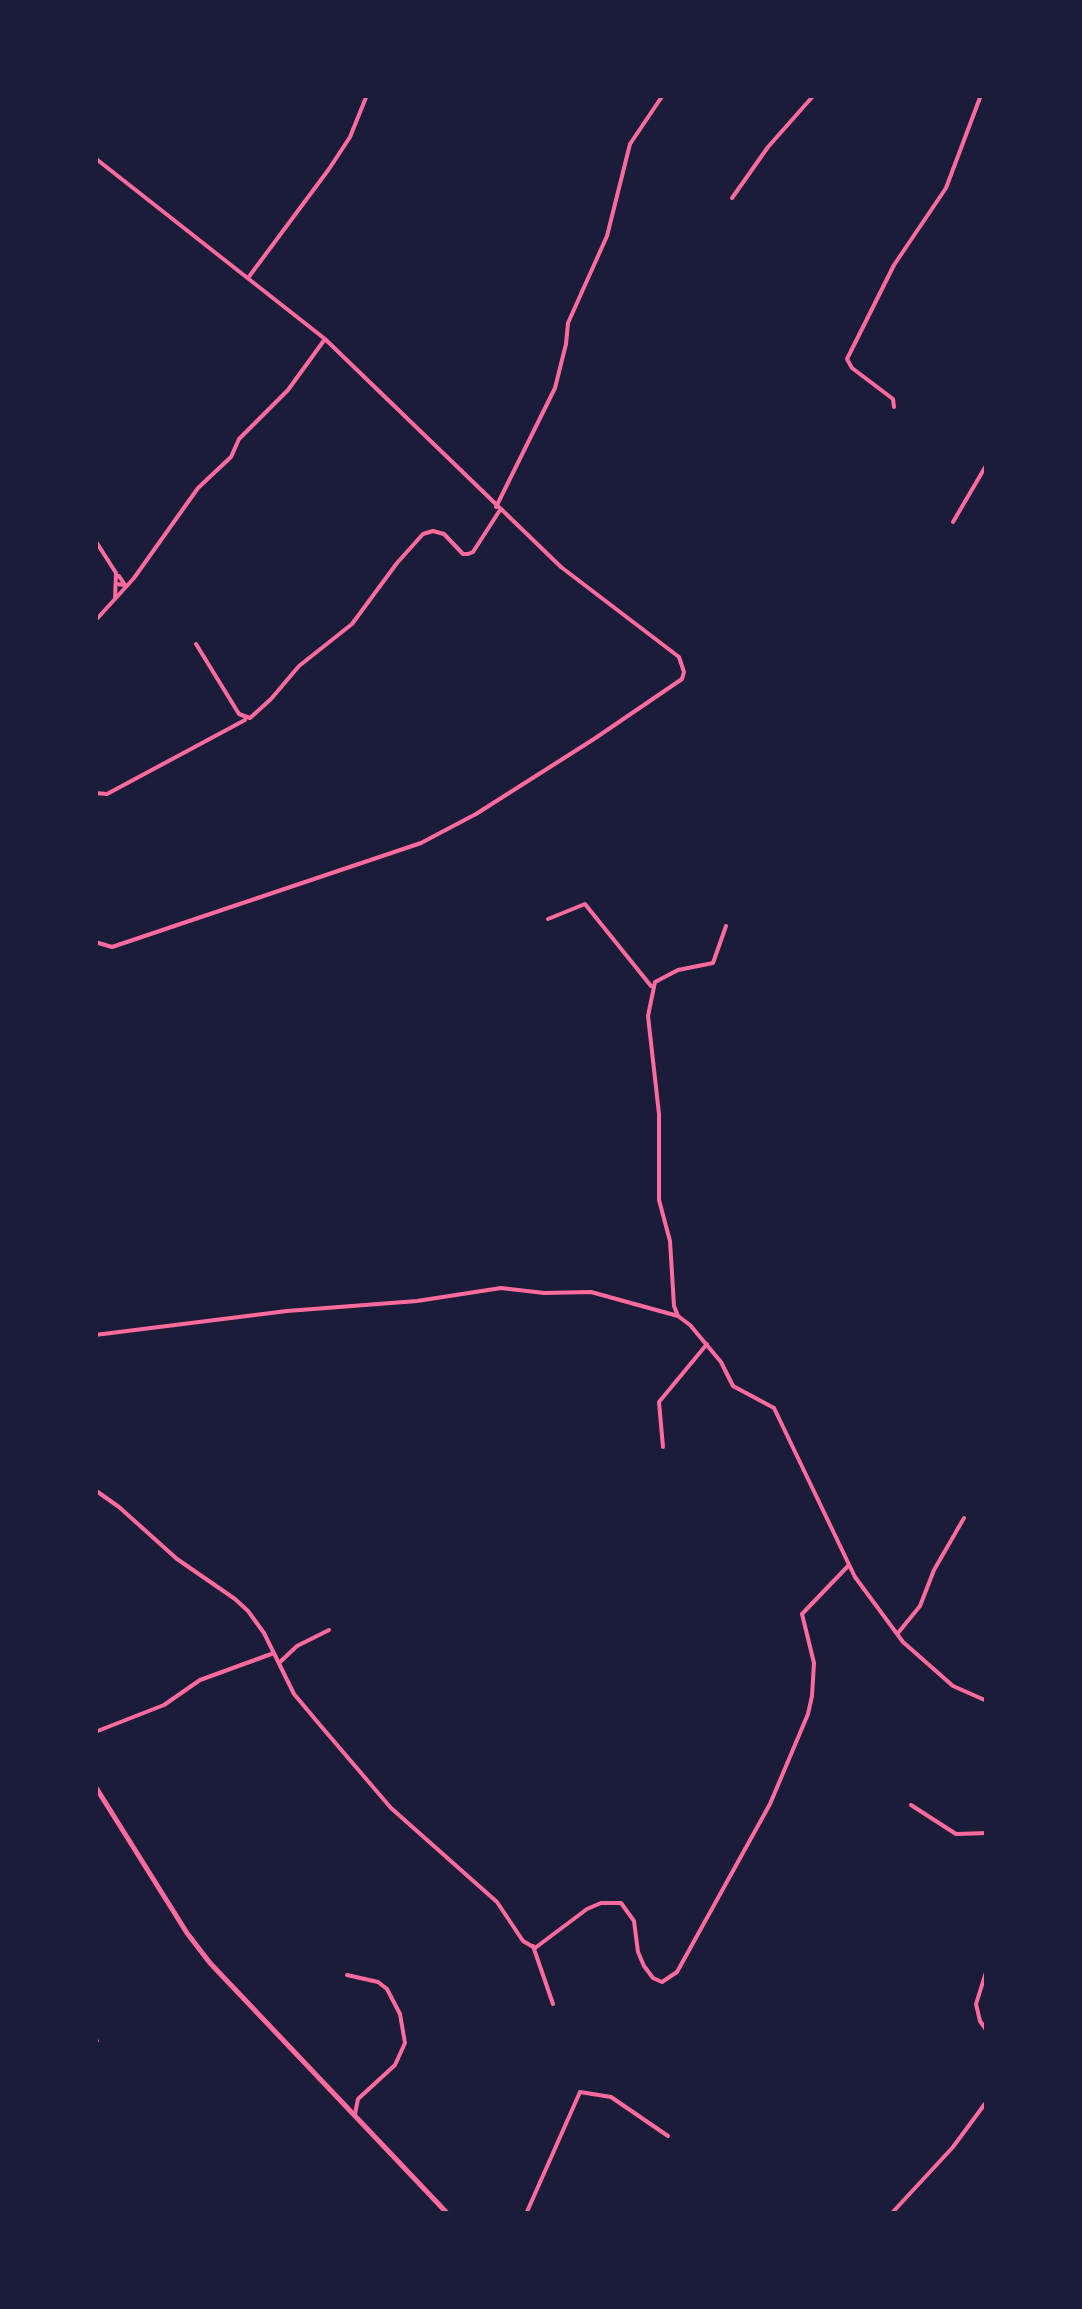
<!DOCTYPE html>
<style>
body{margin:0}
#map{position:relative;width:1082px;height:2309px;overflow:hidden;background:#1b1b3a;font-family:Helvetica,sans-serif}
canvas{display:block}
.frame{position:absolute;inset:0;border:98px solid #1b1b3a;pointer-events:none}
</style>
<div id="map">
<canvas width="1082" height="2309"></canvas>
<div class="frame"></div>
</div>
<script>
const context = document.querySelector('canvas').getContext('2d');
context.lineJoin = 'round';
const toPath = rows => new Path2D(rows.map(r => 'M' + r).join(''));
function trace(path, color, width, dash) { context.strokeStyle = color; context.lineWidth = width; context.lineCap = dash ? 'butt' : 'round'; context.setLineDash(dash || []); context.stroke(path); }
trace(toPath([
 [95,158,325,339,561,567,679,657,684,672,682,679,594,739,476,814,421,843,112,947,95,942],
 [732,198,768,147,814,95],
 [248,278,329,169,350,137,367,95],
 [894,407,893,399,852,368,847,359,894,265,946,188,981,95],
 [496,507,555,388,566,344,568,323,607,236,630,144,663,95],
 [953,522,987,464],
 [95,540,116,573,115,599],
 [117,584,125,585,119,576],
 [95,621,134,578,198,488,231,457,239,439,288,390,325,339],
 [196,644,239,714,250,718,271,699,299,666,352,624,397,563,423,534,433,531,444,534,463,554,468,554,473,552,500,510],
 [95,793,107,794,245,720],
 [548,919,585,904,651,986],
 [987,1207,987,1217],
 [678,1316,674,1306,670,1241,659,1200,659,1114,648,1016,655,982,678,970,713,963,726,926],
 [95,1335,287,1311,417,1301,501,1288,544,1293,591,1292,678,1316,690,1325,721,1362,733,1386,774,1408,855,1577,903,1642,953,1686,987,1701],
 [663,1447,659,1402,707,1344],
 [95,1490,119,1507,177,1559,235,1599,248,1611,264,1633,294,1694,320,1725,391,1808,497,1902,523,1941,535,1948,587,1909,601,1903,621,1903,634,1921,638,1952,644,1966,653,1978,662,1982,677,1972,770,1804,808,1714,812,1696,814,1663,802,1614,849,1565],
 [898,1633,920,1606,934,1570,964,1518],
 [280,1662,297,1646,329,1630],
 [95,1732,164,1705,200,1680,274,1653],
 [911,1805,956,1834,987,1833],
 [533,1946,553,2004],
 [987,1969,976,2004,980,2021,987,2031],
 [347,1975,378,1982,387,1989,400,2014,405,2043,395,2065,358,2099,355,2114],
 [95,2042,97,2041],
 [526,2214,580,2092,611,2097,668,2136],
 [891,2214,953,2147,987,2101]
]), '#ff6b9d', 4);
trace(toPath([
 [95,1786,187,1933,210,1963,448,2214]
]), '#ff6b9d', 5);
</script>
